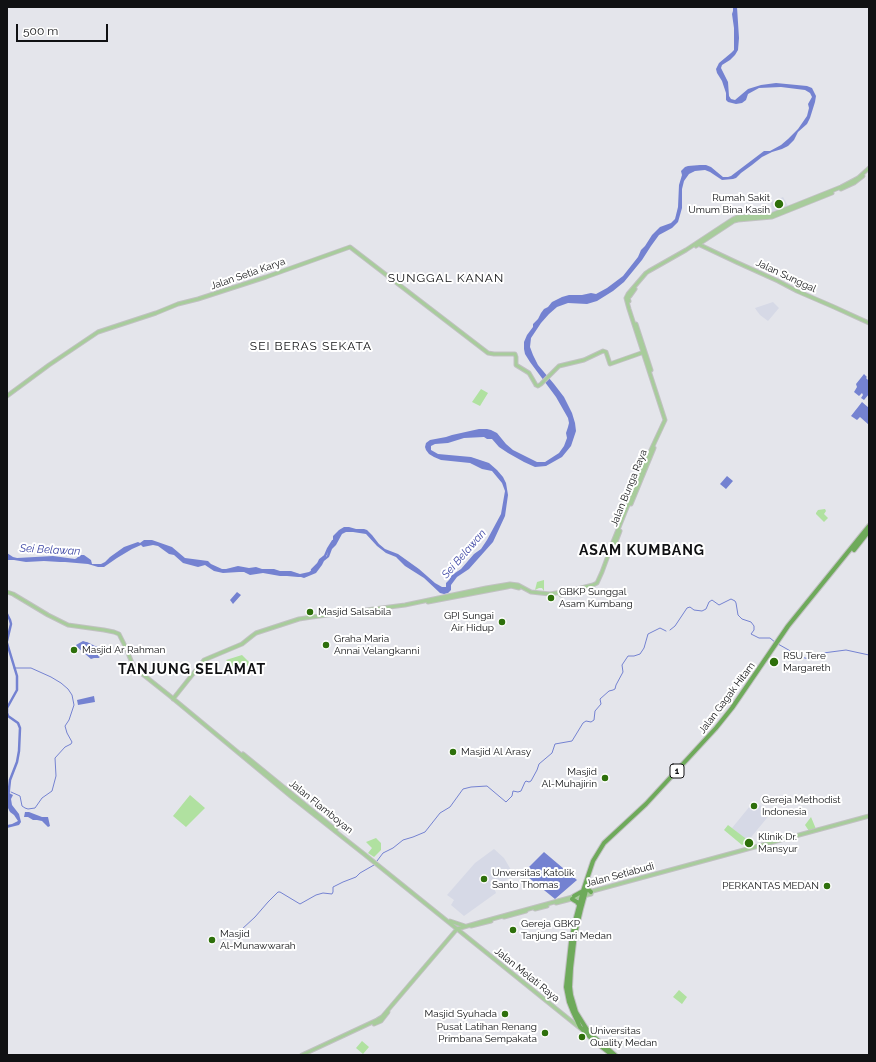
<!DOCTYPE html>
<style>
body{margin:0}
#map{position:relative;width:876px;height:1062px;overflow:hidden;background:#e4e5eb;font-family:Raleway,sans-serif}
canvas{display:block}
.frame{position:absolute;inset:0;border:8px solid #101113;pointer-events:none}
.scale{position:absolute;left:16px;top:24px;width:92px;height:18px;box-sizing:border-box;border:2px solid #101113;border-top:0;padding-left:5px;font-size:12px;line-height:14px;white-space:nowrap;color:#101113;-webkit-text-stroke:3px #fff;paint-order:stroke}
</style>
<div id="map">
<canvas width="876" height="1062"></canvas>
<div class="frame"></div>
<div class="scale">500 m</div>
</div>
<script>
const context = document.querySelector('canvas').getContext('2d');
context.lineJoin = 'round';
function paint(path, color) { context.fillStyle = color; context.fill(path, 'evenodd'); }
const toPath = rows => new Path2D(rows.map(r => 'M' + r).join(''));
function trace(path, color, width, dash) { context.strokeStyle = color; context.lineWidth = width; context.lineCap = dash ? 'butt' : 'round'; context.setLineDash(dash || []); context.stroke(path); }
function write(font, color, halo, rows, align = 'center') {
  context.font = font + ' Raleway,sans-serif'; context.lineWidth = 4; context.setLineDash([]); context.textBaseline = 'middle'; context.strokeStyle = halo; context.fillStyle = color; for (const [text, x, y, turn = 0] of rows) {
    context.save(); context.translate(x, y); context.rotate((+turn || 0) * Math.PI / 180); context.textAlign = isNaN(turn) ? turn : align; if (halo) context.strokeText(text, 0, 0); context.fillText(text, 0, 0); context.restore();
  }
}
paint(toPath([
 [783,197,788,206,772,213,771,202],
 [773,302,779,308,768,321,760,315,757,311,755,308],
 [760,805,771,813,748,841,732,828,750,806,756,810],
 [494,849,504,858,514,875,497,886,494,884,493,886,496,893,464,916,451,905,454,900,447,895,475,863]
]), '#d6d9e6');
paint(toPath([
 [481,389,488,393,480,406,472,402],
 [825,509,826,511,824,514,828,518,824,522,816,514,816,513,818,510],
 [544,580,544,591,542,588,539,588,535,590,537,582],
 [242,655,250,663,240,674,226,660],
 [190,795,205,808,186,827,173,816],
 [811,817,816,829,809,831,805,825],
 [728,825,749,841,742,845,724,830],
 [376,838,381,843,381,850,374,857,368,853,372,848,366,842],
 [679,990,687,997,682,1004,673,997],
 [362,1041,369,1047,363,1054,356,1048]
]), '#b0e1a0');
paint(toPath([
 [733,7,737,7,739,38,738,50,735,55,730,60,722,65,721,68,728,82,729,96,731,99,735,100,748,89,761,85,776,83,807,86,812,88,816,96,815,102,810,118,807,124,798,132,794,140,788,146,782,149,772,152,762,157,752,165,741,173,736,178,733,179,722,180,710,172,705,170,695,171,689,174,684,181,682,189,682,208,678,222,672,228,659,235,651,246,642,260,624,282,613,291,597,301,587,304,568,303,557,307,549,314,541,323,531,338,530,347,533,355,538,365,554,384,564,397,572,413,575,423,576,431,571,446,562,457,546,466,535,467,524,462,508,453,499,447,492,439,487,439,484,437,464,438,448,443,435,444,431,446,431,450,438,454,471,457,489,463,497,470,503,477,506,483,508,495,505,516,493,542,469,569,457,577,451,585,451,590,448,593,444,594,440,593,424,578,405,566,396,557,386,553,377,546,366,534,353,532,346,532,342,534,336,545,332,549,329,557,324,561,322,565,316,573,304,578,301,577,298,577,287,576,280,576,263,573,250,575,244,572,239,572,223,573,214,571,205,565,198,567,183,563,174,555,169,554,158,546,153,545,143,547,141,545,132,549,117,558,104,567,98,567,88,564,65,562,60,562,44,561,26,562,14,560,7,560,7,553,13,557,17,558,53,556,75,559,77,558,79,555,84,555,91,560,92,564,101,564,105,562,110,557,124,547,138,542,140,543,144,540,152,540,172,547,185,558,208,561,211,564,222,569,226,569,238,566,249,568,256,567,262,569,274,569,280,571,291,571,300,574,309,572,315,568,320,560,327,556,328,549,333,543,333,536,339,530,344,527,349,527,356,529,364,529,367,530,372,535,379,544,385,549,398,554,419,569,435,583,442,587,446,587,446,583,449,580,452,575,461,569,474,554,481,549,487,540,501,514,505,491,502,483,492,471,482,469,470,463,441,460,434,457,429,454,426,450,425,447,426,443,430,440,446,437,452,435,479,429,487,429,491,430,497,433,506,444,513,450,537,462,545,462,559,453,564,446,567,438,566,433,568,427,569,423,568,418,556,397,530,362,525,354,524,349,524,342,527,335,533,327,533,324,538,319,541,313,544,309,548,307,552,302,562,297,569,295,582,295,591,293,596,294,607,288,623,276,638,257,641,250,645,246,652,235,660,227,671,223,675,219,678,207,679,185,682,175,681,171,685,167,688,166,700,165,706,165,711,167,723,177,728,177,731,176,764,151,770,151,781,145,788,139,798,129,807,116,809,108,808,104,812,97,810,93,805,90,781,87,759,88,748,94,746,100,742,103,736,104,728,102,726,100,726,93,722,81,717,73,716,69,719,63,731,53,734,50,734,28,732,14,733,11],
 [864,374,867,377,866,378,869,381,869,394,864,400,861,398,863,395,862,393,859,396,854,392,857,387,856,384],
 [862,402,869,408,869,425,860,417,857,420,851,416],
 [727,476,733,481,726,489,720,484],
 [237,592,241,595,233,604,230,600],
 [83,641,86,642,87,642,95,646,101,647,103,651,99,658,94,658,91,659,77,647,76,645],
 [94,696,95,702,78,705,77,700],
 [9,793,13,795,11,799,12,805,19,814,21,822,19,825,7,828,7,825,12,824,18,821,14,815,10,812,7,806,7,799],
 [25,812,29,812,42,817,48,817,50,826,48,827,42,821,37,820,33,820,28,817,24,817],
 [544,852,577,880,555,899,523,873]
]), '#7482d1');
trace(toPath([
 [670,630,675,626,687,608,690,607,694,610,702,611,706,609,709,602,712,600,719,605,731,599,735,601,736,603,738,615,742,619,751,622,754,626,754,630,751,634,759,638,770,638,776,643],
 [778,644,801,657,813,660,823,653,846,650,869,655],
 [11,792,20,796,22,806,25,808,28,809,35,808,42,798,52,791,56,776,55,758,65,747,71,744,72,742,67,733,65,726,69,720,74,705,72,695,68,689,61,683,51,677,31,668,14,668],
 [377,861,383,853,393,848,403,840,413,837,425,832,440,813,450,807,463,789,471,787,487,786,506,802,512,796,513,791,518,792,521,791,525,782,526,781,529,782,531,781,537,770,539,764,552,753,555,744,572,741,583,723,586,721,591,722,594,720,595,711,601,704,600,699,609,691,613,690,615,689,616,685,623,672,622,665,628,656,634,656,640,654,644,648,648,634,660,628,666,631],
 [241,930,255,917,268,902,278,892,280,892,300,904,316,895,323,893,332,894,333,892,333,887,343,882,356,877,360,873,374,865]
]), '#7482d1', 1);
trace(toPath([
 [312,570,318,564,320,560,325,556,328,549,333,541],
 [7,614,10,620,11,624,7,641],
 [7,643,17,676,17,690,7,708,7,712],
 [7,713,8,716,18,723,20,728,19,751,17,762,10,780,8,798]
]), '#7482d1', 2.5);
const major = toPath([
 [841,189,854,183,863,176],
 [698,244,736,262,778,281,797,291,834,307,869,323],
 [696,246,734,221,738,220,772,217,832,193],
 [629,301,628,298,630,296,635,289],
 [636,324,651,370],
 [536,385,538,386,541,384,559,366,584,360,603,351,606,352,610,364,644,352],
 [7,396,49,365,98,332,156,313,178,304,198,299,266,277,350,247,488,353,494,354,515,354,516,357,516,365,529,373,536,385],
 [631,504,654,448],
 [612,552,620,531],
 [7,592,13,594,48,615,68,625,104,630,114,632,119,634,126,648,132,663,136,669,170,696,293,798,364,854,580,1028],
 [561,595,575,592],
 [428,602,449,598,507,587,511,586,519,588],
 [173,699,204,660,242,644,252,636,256,633,299,619,312,617,405,605,486,588,510,584,518,585,531,592,550,594,573,590,593,585,597,583,602,572,613,542,644,465,665,420,629,309,626,298,628,294,646,273,649,271,686,250,733,219,737,217,771,215,841,187,858,178,869,168],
 [243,754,336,830],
 [589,892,869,816],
 [556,903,591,894],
 [535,909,547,906],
 [504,917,526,911],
 [450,921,465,926],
 [471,926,491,921],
 [374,1024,381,1021,388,1012],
 [302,1055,377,1020,382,1017,457,929,481,922,576,896]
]);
const highway = toPath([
 [854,550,869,531],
 [589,880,581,909,575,934,571,968,570,987,571,995,576,1012,586,1028,594,1037,615,1055],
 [587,888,591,892],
 [574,896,583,891],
 [572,899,577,902,579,905],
 [612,1055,594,1041,580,1027,573,1012,569,1002,566,987,571,942,575,921,583,891,593,861,604,843,646,804,716,728,732,708,788,626,869,526]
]);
trace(major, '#c1c1c2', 5);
trace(highway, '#c1c1c2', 6);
trace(major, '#a8cc9c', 3);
trace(highway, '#6eaa5a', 4);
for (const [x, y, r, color] of [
 [779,204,5,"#2e700b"],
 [551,598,4,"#2e700b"],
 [310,612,4,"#2e700b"],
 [502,622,4,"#2e700b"],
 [326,645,4,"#2e700b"],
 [74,650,4,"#2e700b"],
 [774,662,5,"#2e700b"],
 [453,752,4,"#2e700b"],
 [605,778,4,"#2e700b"],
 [754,806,4,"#2e700b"],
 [749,843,5,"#2e700b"],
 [484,879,4,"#2e700b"],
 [827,886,4,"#2e700b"],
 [513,930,4,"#2e700b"],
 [212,940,4,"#2e700b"],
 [505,1014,4,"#2e700b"],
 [545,1033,4,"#2e700b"],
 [582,1037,4,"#2e700b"]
]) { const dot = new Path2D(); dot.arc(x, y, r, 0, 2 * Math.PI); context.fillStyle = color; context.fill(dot); trace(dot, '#fff', 1.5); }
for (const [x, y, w] of [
 [677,771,14]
]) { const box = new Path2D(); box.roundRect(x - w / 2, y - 7, w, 14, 3); context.fillStyle = '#fff'; context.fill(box); trace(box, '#101113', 1); }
write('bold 9px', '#101113', null, [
 ["1",677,771]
]);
write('10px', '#101113', '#fff', [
 ["Rumah Sakit",770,198,"right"],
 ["Umum Bina Kasih",770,210,"right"],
 ["GBKP Sunggal",559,592],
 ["Asam Kumbang",559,604],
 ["Masjid Salsabila",318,612],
 ["GPI Sungai",494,616,"right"],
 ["Air Hidup",494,628,"right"],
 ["Graha Maria",334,639],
 ["Annai Velangkanni",334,651],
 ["Masjid Ar Rahman",82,650],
 ["RSU Tere",783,656],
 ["Margareth",783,668],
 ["Masjid Al Arasy",461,752],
 ["Masjid",597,772,"right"],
 ["Al-Muhajirin",597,784,"right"],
 ["Gereja Methodist",762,800],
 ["Indonesia",762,812],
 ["Klinik Dr.",758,837],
 ["Mansyur",758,849],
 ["Unversitas Katolik",492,873],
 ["Santo Thomas",492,885],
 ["PERKANTAS MEDAN",819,886,"right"],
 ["Gereja GBKP",521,924],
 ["Tanjung Sari Medan",521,936],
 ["Masjid",220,934],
 ["Al-Munawwarah",220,946],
 ["Masjid Syuhada",497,1014,"right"],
 ["Pusat Latihan Renang",537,1027,"right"],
 ["Primbana Sempakata",537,1039,"right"],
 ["Universitas",590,1031],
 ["Quality Medan",590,1043]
], 'left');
write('10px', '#101113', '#fff', [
 ["Jalan Setia Karya",248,274,-19],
 ["Jalan Sunggal",786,276,25],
 ["Jalan Bunga Raya",629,488,-68],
 ["Jalan Gagak Hitam",727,698,-53],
 ["Jalan Flamboyan",321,807,39],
 ["Jalan Setiabudi",620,875,-15],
 ["Jalan Melati Raya",527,975,39]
]);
write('italic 11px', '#3e47a5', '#fff', [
 ["Sei Belawan",50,550,3],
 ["Sei Belawan",464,554,-49]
]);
context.letterSpacing = '1px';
write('12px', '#101113', '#fff', [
 ["SUNGGAL KANAN",446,278],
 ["SEI BERAS SEKATA",311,346]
]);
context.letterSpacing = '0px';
context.letterSpacing = '1px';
write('bold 14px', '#101113', '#fff', [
 ["ASAM KUMBANG",642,551],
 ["TANJUNG SELAMAT",192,670]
]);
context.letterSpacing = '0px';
</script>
